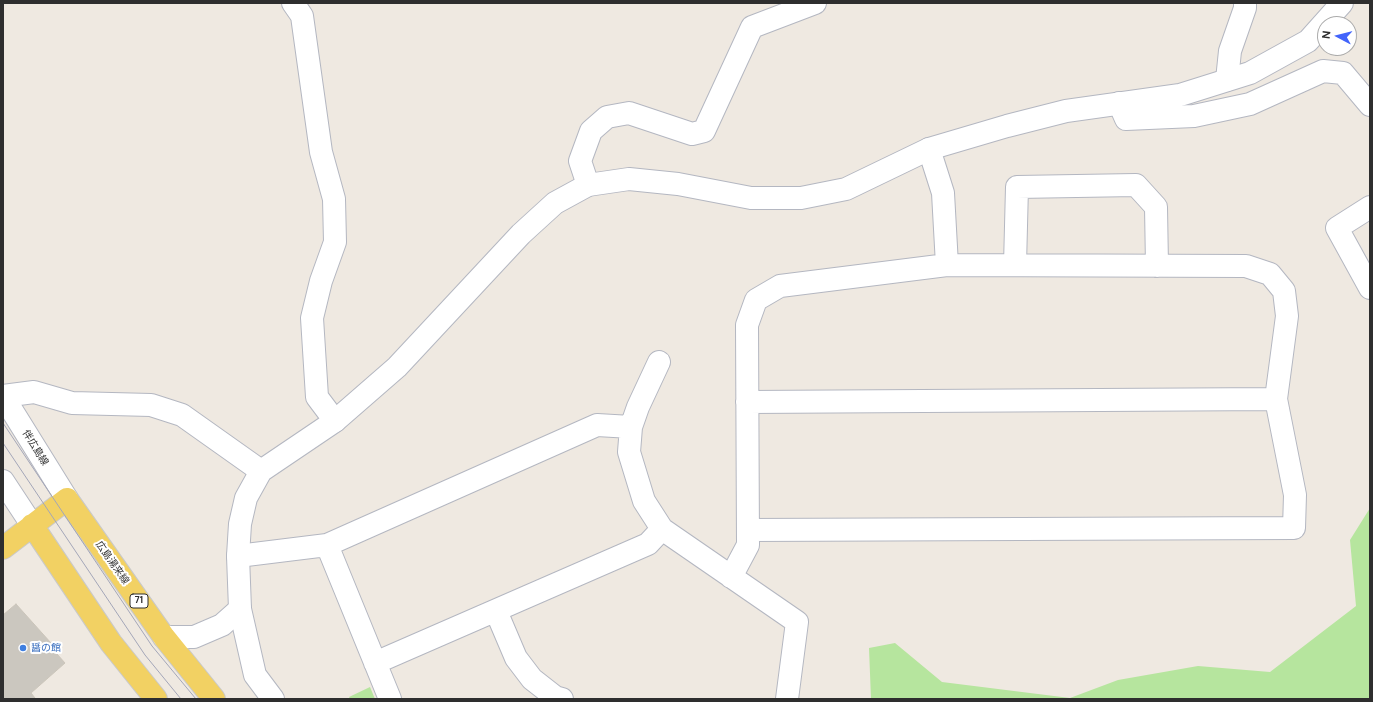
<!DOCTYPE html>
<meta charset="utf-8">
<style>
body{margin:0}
#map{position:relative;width:1373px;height:702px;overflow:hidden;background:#efe9e1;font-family:"DM Sans",sans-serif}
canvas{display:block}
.frame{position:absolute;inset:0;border:4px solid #2e2e2e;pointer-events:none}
.north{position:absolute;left:1317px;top:16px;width:40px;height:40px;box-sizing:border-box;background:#fff;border:1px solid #ababab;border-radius:50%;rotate:277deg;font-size:11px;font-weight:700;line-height:16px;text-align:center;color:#2e2e2e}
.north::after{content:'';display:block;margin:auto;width:14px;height:18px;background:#4264fb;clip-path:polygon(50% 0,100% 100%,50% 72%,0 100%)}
</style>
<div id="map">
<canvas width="1373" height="702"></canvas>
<div class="frame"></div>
<div class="north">N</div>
</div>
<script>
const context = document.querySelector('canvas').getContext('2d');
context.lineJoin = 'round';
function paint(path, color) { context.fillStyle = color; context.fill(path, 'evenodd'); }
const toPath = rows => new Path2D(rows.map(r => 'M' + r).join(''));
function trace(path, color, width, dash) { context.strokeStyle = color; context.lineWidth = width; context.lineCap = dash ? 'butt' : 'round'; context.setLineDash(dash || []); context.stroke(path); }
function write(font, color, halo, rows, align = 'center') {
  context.font = font + ' "DM Sans","Noto Sans JP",sans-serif'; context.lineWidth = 4; context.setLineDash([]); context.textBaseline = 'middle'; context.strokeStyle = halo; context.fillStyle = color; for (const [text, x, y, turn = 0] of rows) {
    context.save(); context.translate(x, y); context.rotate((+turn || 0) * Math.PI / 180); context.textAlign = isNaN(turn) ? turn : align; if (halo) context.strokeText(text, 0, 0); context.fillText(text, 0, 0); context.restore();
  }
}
paint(toPath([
 [1370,508,1370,699,871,699,869,648,895,643,942,682,1070,698,1118,680,1198,666,1270,672,1356,606,1350,540],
 [370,687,375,699,350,699,349,697]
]), '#b6e59e');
const building = toPath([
 [16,604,51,643,49,645,65,663,31,693,35,698,34,699,3,699,3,615,16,604]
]);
paint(building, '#cbc7bf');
trace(building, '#cbc5ba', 1);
const minor = toPath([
 [293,3,302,16,321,152,334,199,335,242,321,281,312,318,317,397,335,421],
 [1227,80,1230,51,1245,8,1245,3],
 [1119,103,1126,119,1194,116,1250,104,1323,71,1343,73,1370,105],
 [929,149,943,193,947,265],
 [588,185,580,161,591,131,607,117,629,113,692,134,704,131,752,27,815,3],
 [1370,207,1337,228,1370,288],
 [1015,265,1017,187,1136,185,1156,207,1157,266],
 [659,362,638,407,631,427,629,452,644,501,662,529,797,622,787,699],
 [3,396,34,392,72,403,151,405,182,415,261,471],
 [747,402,1276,399],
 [327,545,390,699],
 [238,556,327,545,597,425,631,427],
 [731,577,748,545,747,325,756,300,780,286,947,265,1246,266,1270,274,1284,291,1287,316,1276,399,1295,495,1294,528,748,530],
 [496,611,516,658,532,679,555,697,562,699],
 [164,637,194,637,222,625,240,609],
 [375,663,648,544,662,529]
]);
const tertiary = toPath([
 [273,699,255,675,240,609,238,556,240,524,246,498,261,471,335,421,397,367,521,234,555,203,588,185,629,179,678,184,751,198,801,198,846,189,929,149,1007,126,1066,111,1180,95,1250,73,1308,41,1342,3]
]);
const secondary = toPath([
 [3,396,67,499],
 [3,481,32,525]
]);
const primary = toPath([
 [32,525,111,643,156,699],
 [3,548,67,499,164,637,214,699]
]);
trace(minor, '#b4b7c1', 24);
trace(tertiary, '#b4b7c1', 24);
trace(secondary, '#b4b7c1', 24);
trace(primary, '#c9c9c9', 24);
trace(minor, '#fff', 22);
trace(tertiary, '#fff', 22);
trace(secondary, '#fff', 22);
trace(primary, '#f2d163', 22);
trace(toPath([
 [3,423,152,646,196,699],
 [3,443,145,655,181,699]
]), '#a3a6b8', 1);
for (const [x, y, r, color] of [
 [23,648,4,"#3f7fe0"]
]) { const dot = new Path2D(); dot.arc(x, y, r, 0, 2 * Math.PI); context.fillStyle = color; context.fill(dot); trace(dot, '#fff', 1.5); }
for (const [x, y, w] of [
 [139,601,18]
]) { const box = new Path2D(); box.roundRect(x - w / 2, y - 7, w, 14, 3); context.fillStyle = '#fff'; context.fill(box); trace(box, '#2e2e2e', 1); }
write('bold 9px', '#2e2e2e', null, [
 ["71",139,601]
]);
write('10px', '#2e2e2e', '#fff', [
 ["伴広島線",35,448,58],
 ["広島湯来線",112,563,55]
]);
write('10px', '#366cbe', '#fff', [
 ["醤の館",31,648]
], 'left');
</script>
